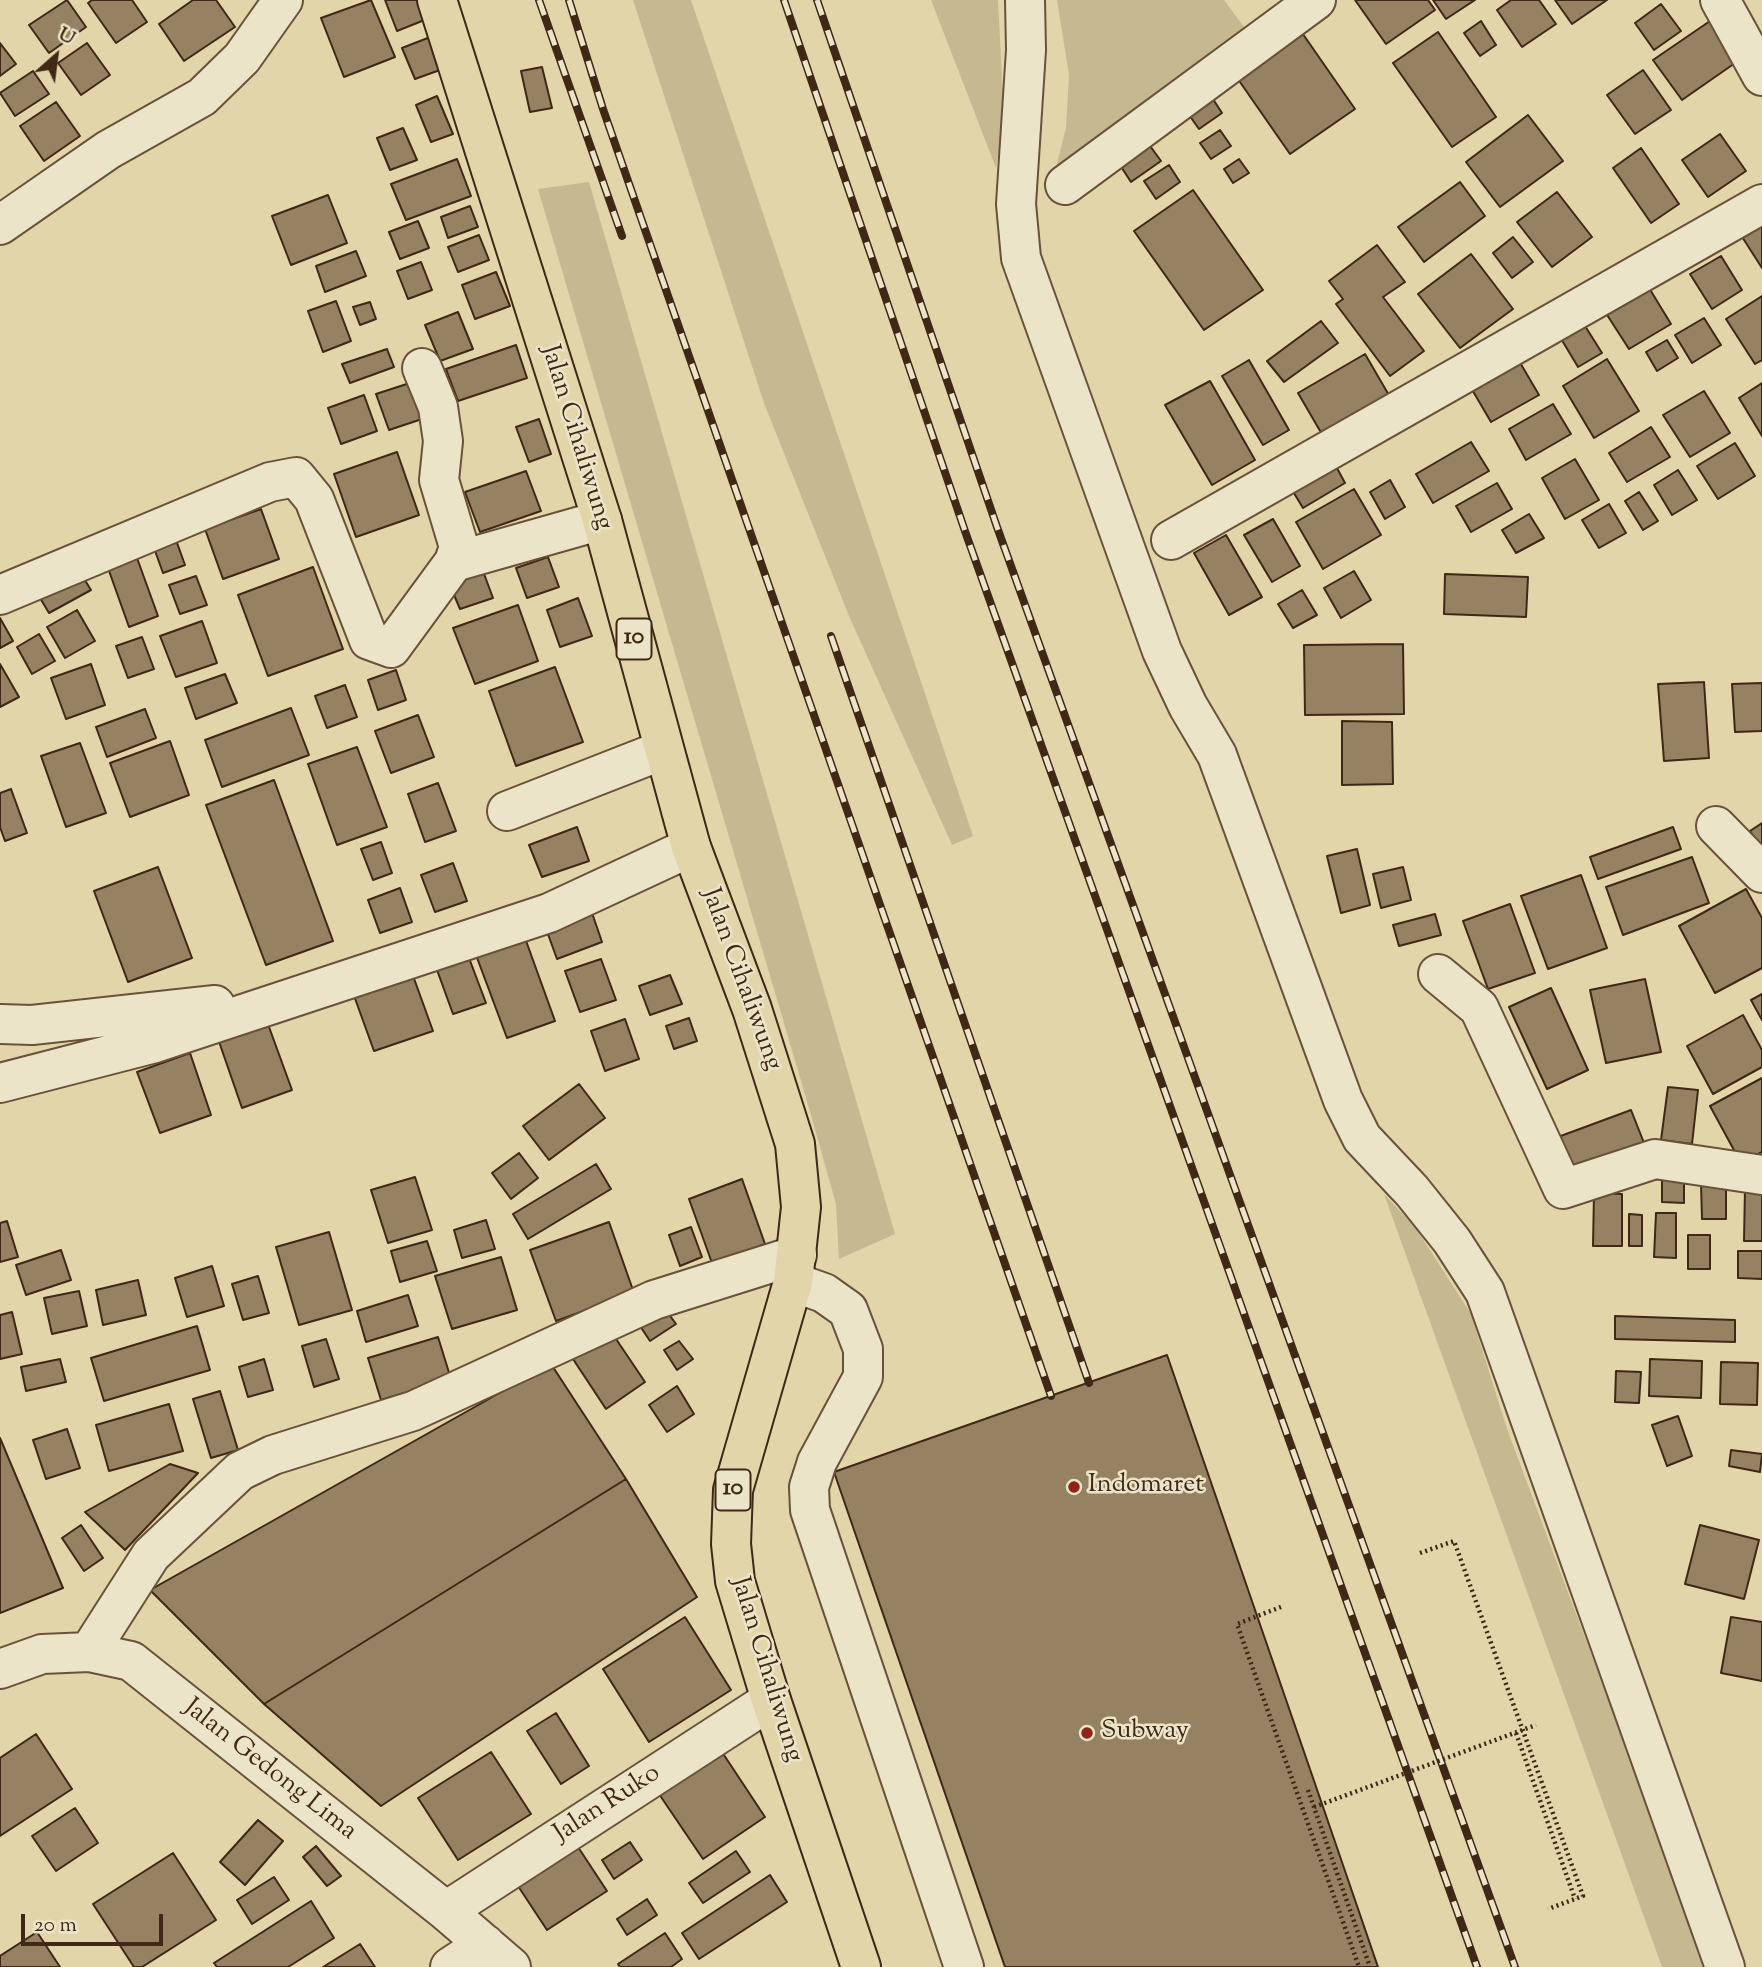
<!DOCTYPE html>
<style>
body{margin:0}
#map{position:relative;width:1762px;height:1967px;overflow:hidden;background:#e2d5aa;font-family:"Sorts Mill Goudy",serif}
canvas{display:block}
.north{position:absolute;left:21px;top:21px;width:70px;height:70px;-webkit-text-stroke:5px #ece4c8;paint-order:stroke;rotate:28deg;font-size:19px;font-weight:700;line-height:28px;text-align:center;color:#3f2815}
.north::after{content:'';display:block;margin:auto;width:24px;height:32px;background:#3f2815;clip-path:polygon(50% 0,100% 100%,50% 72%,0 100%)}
.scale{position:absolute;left:21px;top:1914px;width:142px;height:32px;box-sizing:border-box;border:4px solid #3f2815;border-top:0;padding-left:9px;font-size:21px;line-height:24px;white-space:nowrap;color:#3f2815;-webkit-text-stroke:5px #ece4c8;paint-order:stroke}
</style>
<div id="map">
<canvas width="1762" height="1967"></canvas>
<div class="north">U</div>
<div class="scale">20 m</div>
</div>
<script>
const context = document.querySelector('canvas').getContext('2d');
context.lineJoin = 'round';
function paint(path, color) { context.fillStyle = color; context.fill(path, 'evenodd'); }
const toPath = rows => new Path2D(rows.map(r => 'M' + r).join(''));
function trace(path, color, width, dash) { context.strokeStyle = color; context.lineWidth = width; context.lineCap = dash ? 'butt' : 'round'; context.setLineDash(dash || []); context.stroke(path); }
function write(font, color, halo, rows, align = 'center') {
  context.font = font + ' "Sorts Mill Goudy",serif'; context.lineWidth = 5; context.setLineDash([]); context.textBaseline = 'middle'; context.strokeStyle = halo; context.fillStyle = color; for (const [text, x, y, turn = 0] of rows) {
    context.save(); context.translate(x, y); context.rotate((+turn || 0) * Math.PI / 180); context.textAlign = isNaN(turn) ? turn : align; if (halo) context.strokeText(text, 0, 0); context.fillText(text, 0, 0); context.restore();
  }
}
paint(toPath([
 [633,0,691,0,973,836,952,845,849,616,764,403],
 [931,0,998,0,1004,118,996,168],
 [1057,0,1224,0,1244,27,1051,187,1066,128,1069,75],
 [589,182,895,1234,839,1259,836,1204,809,1108,538,189],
 [1384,1194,1415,1227,1471,1314,1507,1429,1708,1967,1662,1967]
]), '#c6b891');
const building = toPath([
 [67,0,86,27,49,53,29,25,67,0],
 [92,0,132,0,147,22,116,43,88,3,92,0],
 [193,0,216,0,235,27,184,61,159,24,193,0],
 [371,0,395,57,344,77,321,18,371,0],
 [385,0,420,0,427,19,397,31,385,0],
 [1355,0,1428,0,1435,10,1386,44,1355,0],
 [1433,0,1475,0,1446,19,1433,0],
 [1511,0,1539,0,1556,24,1522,47,1497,10,1511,0],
 [1555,0,1607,0,1572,24,1555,0],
 [1661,4,1681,31,1654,50,1635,23,1661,4],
 [1481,21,1496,45,1480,56,1464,33,1481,21],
 [1710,21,1738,61,1682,100,1653,60,1710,21],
 [1298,27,1355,109,1290,154,1233,72,1298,27],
 [1438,32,1496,117,1452,147,1393,63,1438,32],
 [438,34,451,66,415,79,402,48,438,34],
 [0,43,16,64,0,76,0,43],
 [87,43,110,75,81,95,58,63,87,43],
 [542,67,552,108,530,112,521,71,542,67],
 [1643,70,1671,110,1635,134,1607,95,1643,70],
 [33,71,49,94,15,116,0,93,33,71],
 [437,96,453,134,431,142,416,105,437,96],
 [1211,96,1222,113,1199,129,1187,112,1211,96],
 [56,102,80,136,44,161,20,126,56,102],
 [1528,115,1563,161,1500,207,1466,162,1528,115],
 [403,128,417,160,390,170,377,138,403,128],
 [1220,130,1231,146,1211,159,1200,143,1220,130],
 [1720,134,1746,171,1708,197,1682,160,1720,134],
 [1145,139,1161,161,1131,182,1116,159,1145,139],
 [1641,148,1679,204,1651,223,1613,168,1641,148],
 [457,159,471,196,406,220,391,184,457,159],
 [1239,159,1249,173,1233,183,1224,169,1239,159],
 [1169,165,1180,182,1156,199,1144,181,1169,165],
 [1460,182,1485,216,1424,262,1398,227,1460,182],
 [1193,190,1263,290,1204,330,1134,231,1193,190],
 [1557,192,1592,237,1552,267,1517,222,1557,192],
 [328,195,347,243,291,265,272,216,328,195],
 [470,206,478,227,448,238,441,217,470,206],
 [1762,218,1762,268,1739,232,1762,218],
 [418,221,429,248,400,259,389,232,418,221],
 [479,235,489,260,458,272,448,247,479,235],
 [1513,237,1533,262,1512,278,1493,253,1513,237],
 [1377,245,1405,282,1383,297,1424,351,1390,376,1336,304,1343,299,1329,281,1377,245],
 [356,251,366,276,325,292,316,266,356,251],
 [1471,254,1513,309,1460,348,1418,294,1471,254],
 [1721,256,1742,290,1712,309,1690,274,1721,256],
 [421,262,432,290,408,299,397,271,421,262],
 [496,272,510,306,475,319,462,285,496,272],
 [1643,278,1671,324,1629,349,1600,304,1643,278],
 [1762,296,1762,360,1755,364,1726,319,1762,296],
 [336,301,351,341,323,352,308,311,336,301],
 [370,302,376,319,360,325,353,307,370,302],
 [458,312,473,349,440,361,425,325,458,312],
 [1580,318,1602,353,1578,367,1557,332,1580,318],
 [1704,318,1721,345,1692,363,1675,335,1704,318],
 [1321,321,1338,343,1284,382,1267,361,1321,321],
 [1667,340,1678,358,1657,371,1646,352,1667,340],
 [516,345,527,378,458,401,446,369,516,345],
 [387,349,394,367,350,383,342,364,387,349],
 [1365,354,1390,397,1323,436,1298,393,1365,354],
 [1515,354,1539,395,1491,422,1467,381,1515,354],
 [1607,359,1639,411,1594,438,1563,386,1607,359],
 [1249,360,1289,430,1263,445,1222,376,1249,360],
 [419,380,431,416,389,430,376,394,419,380],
 [1210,381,1255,460,1212,485,1165,405,1210,381],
 [1762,383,1762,436,1739,398,1762,383],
 [1704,391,1730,433,1690,457,1663,415,1704,391],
 [364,395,377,431,341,444,328,408,364,395],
 [1553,404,1571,434,1526,460,1509,429,1553,404],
 [539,419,551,454,529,462,516,427,539,419],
 [1651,427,1670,457,1627,482,1609,453,1651,427],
 [1471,442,1489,471,1433,503,1416,474,1471,442],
 [1735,443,1755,476,1718,499,1697,466,1735,443],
 [397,452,419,515,356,537,334,474,397,452],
 [1330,455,1345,483,1303,508,1286,480,1330,455],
 [1575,459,1599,500,1565,519,1542,478,1575,459],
 [1678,470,1697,500,1672,515,1654,485,1678,470],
 [526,471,541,511,480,532,465,492,526,471],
 [1390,480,1405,507,1385,519,1370,492,1390,480],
 [1497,483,1512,509,1471,532,1456,506,1497,483],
 [1354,489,1381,535,1323,569,1296,522,1354,489],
 [1639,492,1658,521,1643,530,1625,501,1639,492],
 [1609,504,1626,533,1599,548,1582,520,1609,504],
 [261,509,279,559,223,579,205,529,261,509],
 [1529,514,1544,538,1516,553,1502,530,1529,514],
 [1273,519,1300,566,1272,582,1244,535,1273,519],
 [1226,535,1262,597,1229,615,1194,553,1226,535],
 [176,540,185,565,163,573,154,548,176,540],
 [548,557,559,587,527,598,516,568,548,557],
 [137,558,158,616,129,627,108,568,137,558],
 [480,563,493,598,460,609,446,576,480,563],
 [313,567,343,649,268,676,238,595,313,567],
 [78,569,91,590,49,613,37,593,78,569],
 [1354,571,1371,600,1341,618,1324,588,1354,571],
 [1445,574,1528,577,1526,617,1444,614,1445,574],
 [196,576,207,605,180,614,169,585,196,576],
 [1302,590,1317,615,1293,628,1278,604,1302,590],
 [578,598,592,636,560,647,547,610,578,598],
 [518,605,538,661,475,684,453,628,518,605],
 [77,610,95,641,65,658,47,627,77,610],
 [0,618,13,641,0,648,0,618],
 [202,621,217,663,176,677,160,636,202,621],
 [39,634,55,661,32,674,17,647,39,634],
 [142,637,154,669,128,678,116,646,142,637],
 [1403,644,1404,714,1305,715,1304,645,1403,644],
 [0,664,19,697,0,707,0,664],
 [91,664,105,705,66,719,51,678,91,664],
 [555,667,583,742,516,766,489,691,555,667],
 [396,670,406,700,378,710,368,680,396,670],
 [225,674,237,703,196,719,185,688,225,674],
 [1704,682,1709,758,1664,761,1658,684,1704,682],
 [1762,683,1762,731,1735,732,1732,684,1762,683],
 [345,685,357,717,327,728,315,696,345,685],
 [291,708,309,755,222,787,205,740,291,708],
 [145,709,156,738,107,757,96,727,145,709],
 [418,715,434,757,391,773,375,731,418,715],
 [1342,721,1392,722,1393,784,1342,785,1342,721],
 [170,741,189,795,130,817,110,763,170,741],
 [80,743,106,813,66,827,41,756,80,743],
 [357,747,387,827,337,845,308,764,357,747],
 [274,780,333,941,266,965,206,805,274,780],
 [438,783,456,831,425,842,408,794,438,783],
 [11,789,27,833,5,841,0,827,0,793,11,789],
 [1762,823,1762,849,1750,831,1762,823],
 [577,827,589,861,542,877,529,845,577,827],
 [1673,827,1681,849,1598,879,1590,857,1673,827],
 [381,842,392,873,373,880,361,849,381,842],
 [1357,849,1370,905,1341,913,1327,856,1357,849],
 [1692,857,1709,903,1623,935,1606,887,1692,857],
 [453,863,467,901,435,912,421,875,453,863],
 [158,867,192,958,128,982,94,891,158,867],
 [1403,867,1411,900,1381,908,1373,874,1403,867],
 [1581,875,1607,948,1548,969,1521,896,1581,875],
 [400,888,412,922,380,933,368,900,400,888],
 [1746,889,1762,918,1762,968,1715,993,1679,926,1746,889],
 [1510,904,1535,973,1488,989,1463,921,1510,904],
 [591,910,602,942,557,959,545,926,591,910],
 [1435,914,1441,935,1399,946,1393,925,1435,914],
 [525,938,555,1021,507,1038,476,955,525,938],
 [469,958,486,1003,453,1014,437,970,469,958],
 [601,959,616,1000,580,1012,565,971,601,959],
 [412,973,433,1031,374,1051,353,993,412,973],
 [670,975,682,1004,650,1015,639,986,670,975],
 [1645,979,1661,1052,1606,1063,1590,990,1645,979],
 [1551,988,1588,1070,1547,1089,1509,1007,1551,988],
 [1762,994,1762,1020,1751,1000,1762,994],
 [1743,1015,1762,1050,1762,1067,1713,1094,1687,1046,1743,1015],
 [265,1016,292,1090,242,1108,216,1033,265,1016],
 [689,1018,697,1041,674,1049,666,1026,689,1018],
 [625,1019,639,1059,605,1071,591,1031,625,1019],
 [190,1053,211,1115,160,1133,137,1072,190,1053],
 [1762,1078,1762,1152,1741,1163,1710,1106,1762,1078],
 [579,1084,605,1118,549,1160,523,1126,579,1084],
 [1668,1087,1698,1090,1692,1144,1661,1140,1668,1087],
 [1631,1110,1646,1148,1572,1175,1558,1137,1631,1110],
 [519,1153,538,1178,511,1199,492,1173,519,1153],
 [596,1164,611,1189,528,1239,513,1214,596,1164],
 [1662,1176,1684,1176,1684,1203,1662,1202,1662,1176],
 [415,1177,432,1230,388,1243,371,1190,415,1177],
 [742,1179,765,1244,712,1263,689,1199,742,1179],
 [1701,1184,1726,1185,1726,1219,1702,1219,1701,1184],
 [1745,1187,1762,1187,1762,1241,1744,1241,1745,1187],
 [1594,1193,1622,1194,1622,1246,1593,1246,1594,1193],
 [1656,1213,1676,1213,1676,1258,1654,1257,1656,1213],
 [1629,1214,1642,1215,1642,1246,1629,1246,1629,1214],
 [486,1220,495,1249,462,1258,454,1230,486,1220],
 [7,1221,18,1257,0,1262,0,1223,7,1221],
 [609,1222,634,1293,556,1321,530,1250,609,1222],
 [691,1227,702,1257,680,1266,669,1235,691,1227],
 [329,1232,352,1310,299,1325,276,1247,329,1232],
 [1688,1235,1710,1235,1710,1269,1688,1269,1688,1235],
 [427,1241,437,1271,400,1282,391,1251,427,1241],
 [61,1250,71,1280,26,1295,16,1265,61,1250],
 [1738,1251,1762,1251,1762,1279,1738,1278,1738,1251],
 [501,1257,517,1310,452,1329,435,1276,501,1257],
 [212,1266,224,1306,187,1317,175,1278,212,1266],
 [258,1276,269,1313,243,1320,232,1284,258,1276],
 [138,1280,146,1315,103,1325,96,1290,138,1280],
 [79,1291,87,1326,52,1334,44,1298,79,1291],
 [408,1295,418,1326,366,1342,357,1311,408,1295],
 [663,1306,676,1324,650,1341,638,1323,663,1306],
 [12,1312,22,1354,0,1359,0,1315,12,1312],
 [1615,1316,1735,1320,1735,1342,1615,1339,1615,1316],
 [197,1326,210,1370,104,1401,91,1358,197,1326],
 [610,1330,645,1382,606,1409,571,1356,610,1330],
 [438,1337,451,1379,381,1400,368,1358,438,1337],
 [326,1339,339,1379,314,1387,302,1346,326,1339],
 [679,1341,693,1359,677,1370,664,1350,679,1341],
 [1167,1355,1322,1804,1378,1967,1005,1967,834,1472,1167,1355],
 [60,1359,66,1382,26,1391,21,1367,60,1359],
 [264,1359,273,1390,248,1397,239,1367,264,1359],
 [1650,1359,1702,1361,1701,1398,1649,1396,1650,1359],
 [1721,1362,1758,1363,1757,1405,1720,1404,1721,1362],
 [551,1364,626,1479,264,1704,150,1590,551,1364],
 [1616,1371,1641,1372,1639,1403,1615,1402,1616,1371],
 [677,1386,694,1414,667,1432,649,1405,677,1386],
 [220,1391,238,1450,211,1458,193,1399,220,1391],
 [169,1404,183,1451,109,1471,96,1425,169,1404],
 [1678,1416,1692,1456,1667,1466,1652,1425,1678,1416],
 [67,1429,80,1468,46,1479,33,1440,67,1429],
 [0,1438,63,1588,0,1613,0,1438],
 [1731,1450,1762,1454,1760,1472,1729,1466,1731,1450],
 [170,1464,198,1473,125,1550,85,1512,170,1464],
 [626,1479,697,1597,381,1806,264,1704,626,1479],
 [81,1525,103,1558,84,1571,62,1538,81,1525],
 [1700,1525,1759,1540,1744,1599,1685,1584,1700,1525],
 [685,1617,731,1690,649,1742,603,1669,685,1617],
 [1731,1617,1762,1622,1762,1681,1721,1673,1731,1617],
 [556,1713,589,1766,561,1784,527,1731,556,1713],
 [36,1734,72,1789,0,1836,0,1758,36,1734],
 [491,1752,531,1814,458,1860,418,1798,491,1752],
 [722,1752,765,1817,703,1859,659,1794,722,1752],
 [75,1808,98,1843,56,1871,32,1836,75,1808],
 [258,1820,283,1841,245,1885,220,1862,258,1820],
 [630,1842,642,1860,614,1879,602,1860,630,1842],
 [576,1844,607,1891,547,1930,516,1883,576,1844],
 [316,1846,341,1876,327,1886,303,1857,316,1846],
 [736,1851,750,1872,703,1903,689,1883,736,1851],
 [173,1853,216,1920,142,1967,134,1967,93,1904,173,1853],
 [770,1875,787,1902,699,1959,682,1933,770,1875],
 [274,1877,289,1900,252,1924,237,1900,274,1877],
 [647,1899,657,1915,627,1935,617,1919,647,1899],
 [311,1901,334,1938,288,1967,217,1967,214,1963,311,1901],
 [37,1932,60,1967,0,1967,0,1956,37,1932],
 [665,1933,682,1959,671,1967,620,1967,618,1964,665,1933],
 [360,1944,375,1967,323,1967,360,1944]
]);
paint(building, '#948262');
trace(building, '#3f2815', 2);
const minor = toPath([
 [1025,0,1026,50,1016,204,1021,258,1162,651,1188,706,1217,755,1343,1100,1362,1138,1412,1191,1452,1241,1485,1292,1725,1967],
 [1720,0,1762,76],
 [1065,185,1316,0],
 [0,225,108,150,202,97,242,58,283,0],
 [422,368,438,407,443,441,439,480,459,547,454,562],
 [1171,540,1762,204],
 [0,595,270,482,296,477,314,499,369,640,391,648,454,562,602,520],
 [507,811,663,750],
 [1716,826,1762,873],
 [1438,974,1479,1008,1563,1189,1655,1159,1762,1175],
 [0,1024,32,1025,215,1005],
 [0,1083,155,1043,549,913,691,847],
 [793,1282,824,1293,848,1310,863,1349,863,1377,817,1462,809,1487,810,1510,964,1967],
 [89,1652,151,1555,240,1471,273,1455,413,1411,654,1300,797,1255],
 [0,1669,42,1654,89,1652,131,1661,446,1911,511,1967],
 [446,1911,771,1700],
 [450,1967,485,1944]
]);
const highway = toPath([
 [437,0,602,520,691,847,752,1009,795,1144,801,1207,793,1282,733,1490,731,1544,735,1581,771,1700,861,1967]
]);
trace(minor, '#68533a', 42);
trace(highway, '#3f2815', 42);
trace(toPath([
 [1420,1553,1454,1541,1583,1896,1548,1909],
 [1281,1607,1237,1624,1359,1967],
 [1516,1733,1575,1899],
 [1308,1790,1370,1967]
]), '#3f2815', 4.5, [2, 3.5]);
trace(minor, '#ece4c8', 38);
trace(highway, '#e2d5aa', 38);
const rail = toPath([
 [539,0,622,236],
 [569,0,603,109,1051,1396],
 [784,0,966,534,1477,1967],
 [817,0,997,527,1515,1967],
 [831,636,1089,1383]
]);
trace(rail, '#3f2815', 8);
trace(rail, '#ece4c8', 5, [16]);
trace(toPath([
 [1314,1807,1536,1725]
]), '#3f2815', 4.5, [2, 3.5]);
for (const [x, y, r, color] of [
 [1074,1487,7,"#8f2418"],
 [1087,1733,7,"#8f2418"]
]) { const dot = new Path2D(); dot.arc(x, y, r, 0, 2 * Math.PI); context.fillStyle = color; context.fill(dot); trace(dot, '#ece4c8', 2.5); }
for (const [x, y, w] of [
 [634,639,35],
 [733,1490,35]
]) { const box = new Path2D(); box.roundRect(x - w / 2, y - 20.5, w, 41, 5); context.fillStyle = '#ece4c8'; context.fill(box); trace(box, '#3f2815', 2); }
write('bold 24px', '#3f2815', null, [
 ["10",634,639],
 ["10",733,1490]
]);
write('26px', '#3f2815', '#ece4c8', [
 ["Jalan Cihaliwung",575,438,73],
 ["Jalan Cihaliwung",740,980,70],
 ["Jalan Cihaliwung",765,1670,73],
 ["Jalan Gedong Lima",269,1771,38],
 ["Jalan Ruko",608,1805,-33]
]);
write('26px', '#3f2815', '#ece4c8', [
 ["Indomaret",1088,1487],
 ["Subway",1101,1733]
], 'left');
</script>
